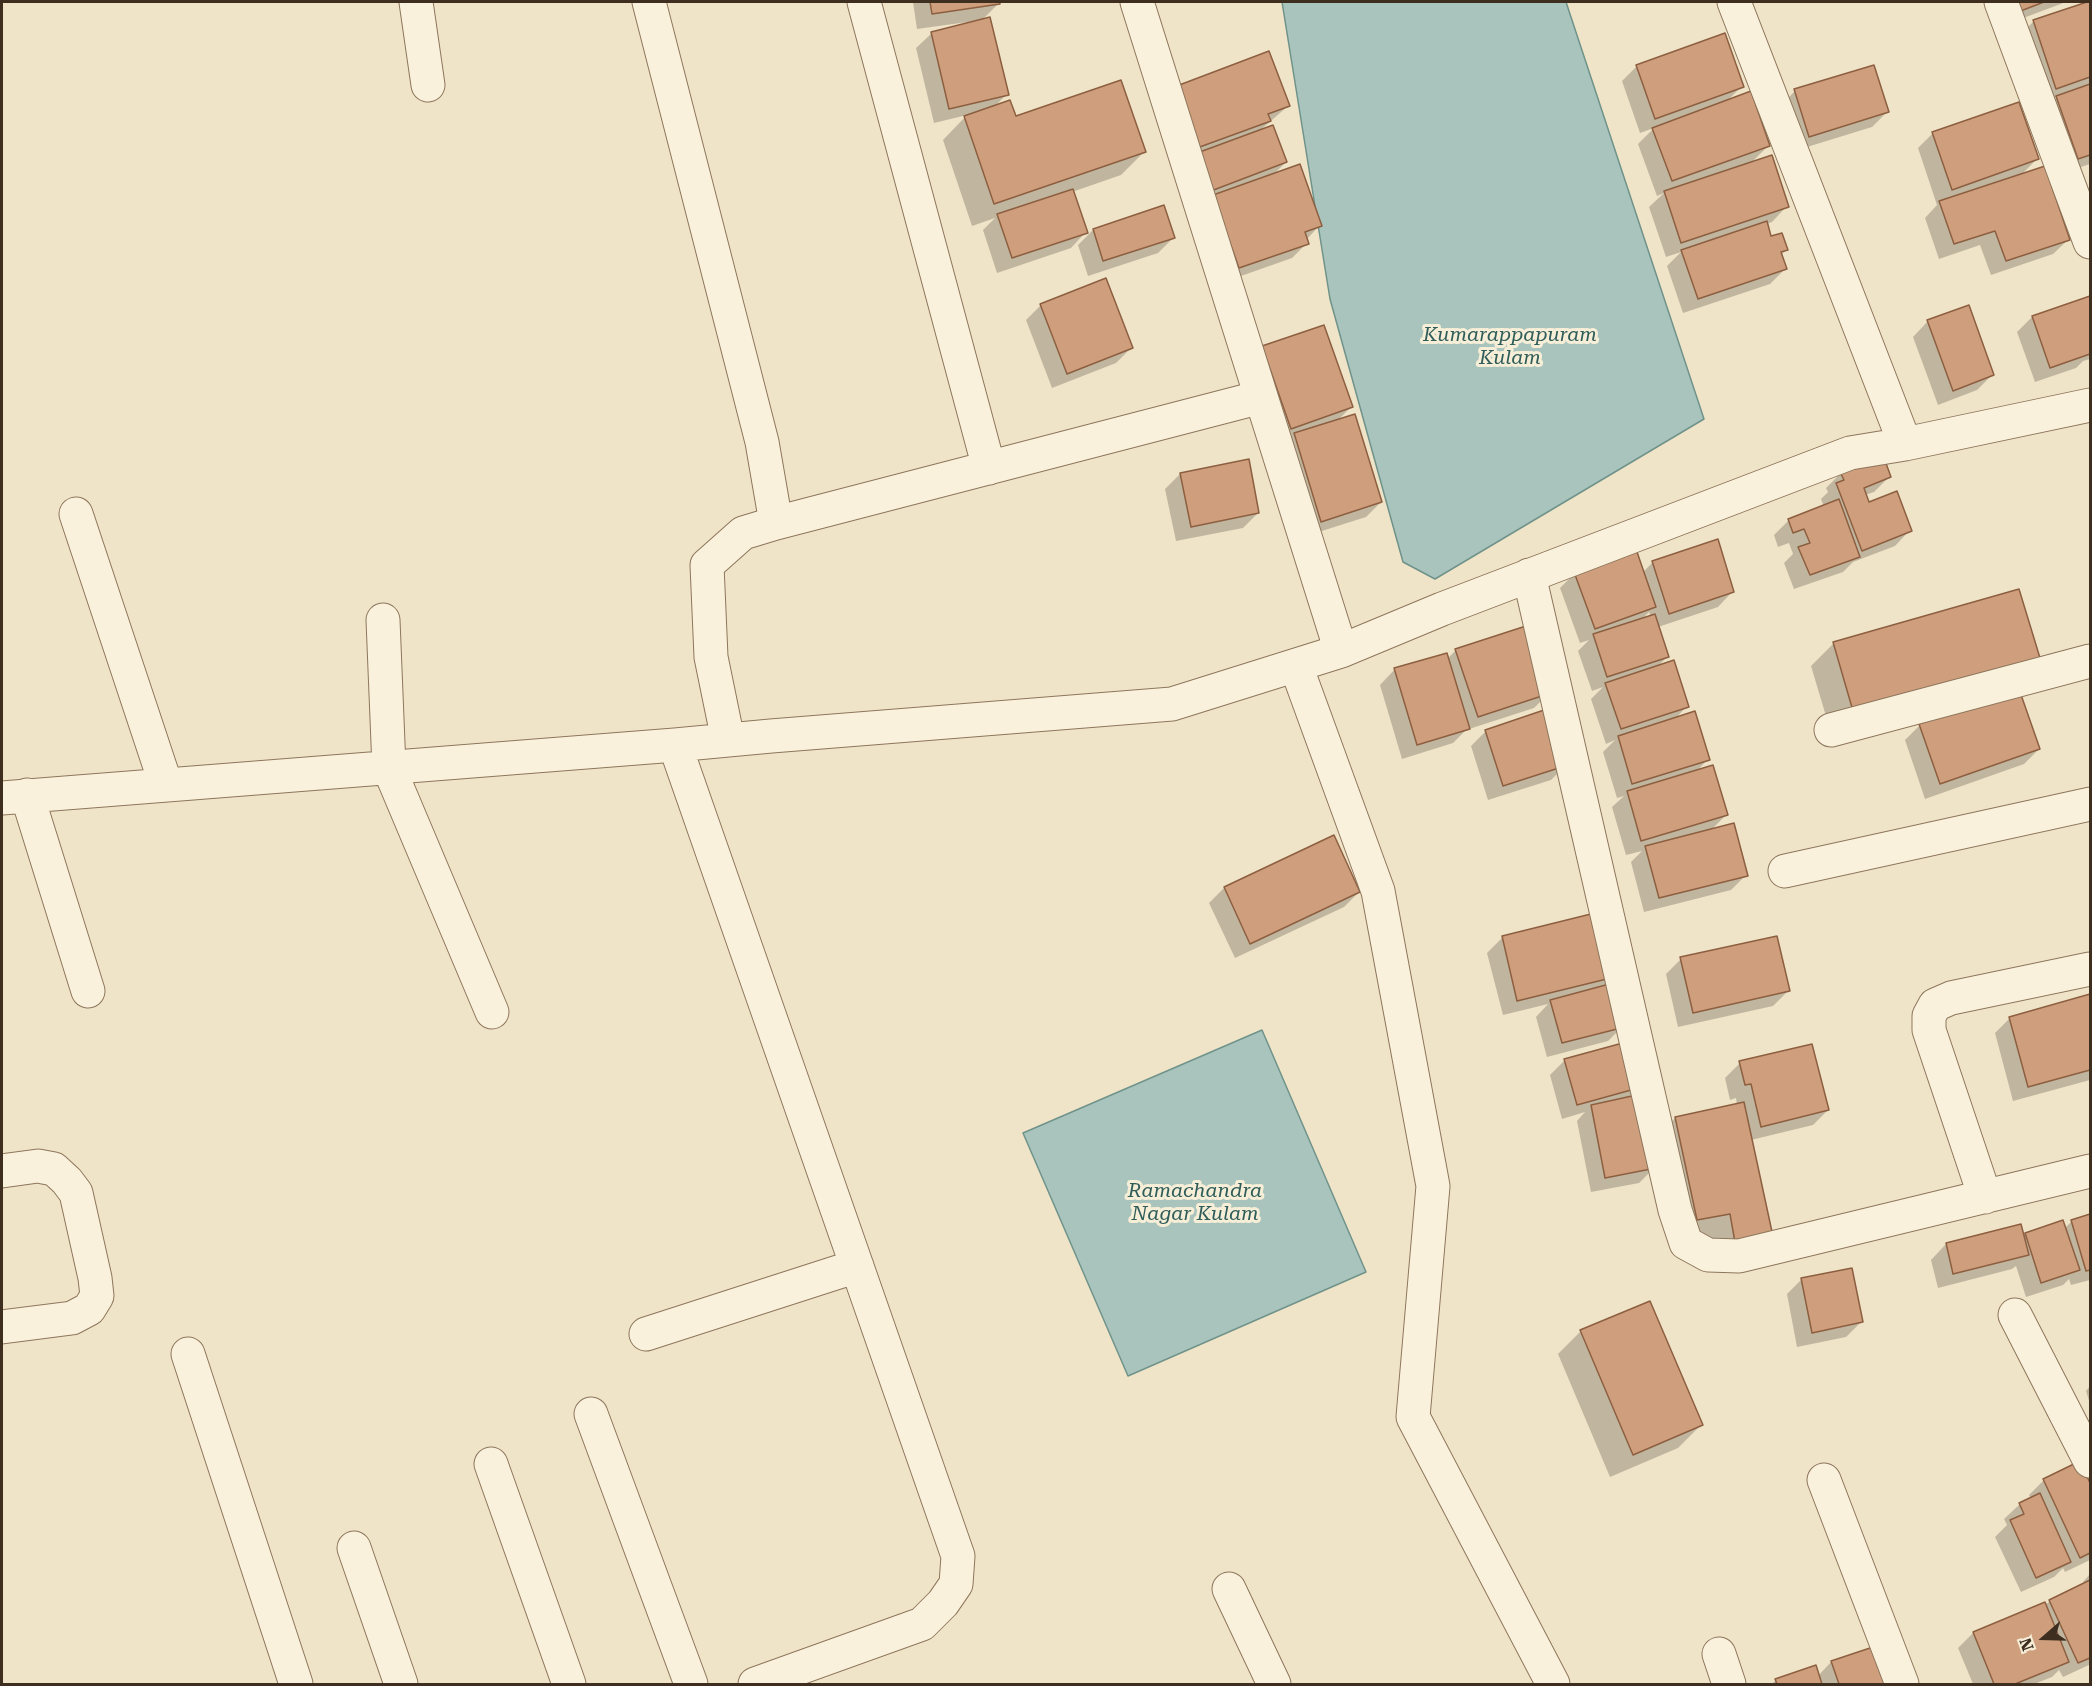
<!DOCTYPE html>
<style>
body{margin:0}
#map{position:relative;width:2092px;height:1686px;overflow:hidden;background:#f0e4c8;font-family:"Roboto Serif",serif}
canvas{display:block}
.frame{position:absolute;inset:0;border:3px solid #3d2e20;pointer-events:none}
.north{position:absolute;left:2014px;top:1608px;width:60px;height:60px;-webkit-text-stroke:4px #f7eed8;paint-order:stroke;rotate:250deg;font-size:16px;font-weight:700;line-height:24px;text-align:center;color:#3d2e20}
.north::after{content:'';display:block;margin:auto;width:21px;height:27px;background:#3d2e20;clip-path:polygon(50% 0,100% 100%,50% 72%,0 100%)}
</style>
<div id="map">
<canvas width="2092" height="1686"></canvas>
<div class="frame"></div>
<div class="north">N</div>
</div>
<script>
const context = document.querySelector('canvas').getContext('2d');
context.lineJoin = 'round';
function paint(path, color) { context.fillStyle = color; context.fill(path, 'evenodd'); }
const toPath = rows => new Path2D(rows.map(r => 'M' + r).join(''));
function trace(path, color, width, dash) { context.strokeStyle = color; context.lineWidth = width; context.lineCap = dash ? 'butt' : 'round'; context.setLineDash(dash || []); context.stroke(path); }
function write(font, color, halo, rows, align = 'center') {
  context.font = font + ' "Roboto Serif",serif'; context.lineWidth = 6; context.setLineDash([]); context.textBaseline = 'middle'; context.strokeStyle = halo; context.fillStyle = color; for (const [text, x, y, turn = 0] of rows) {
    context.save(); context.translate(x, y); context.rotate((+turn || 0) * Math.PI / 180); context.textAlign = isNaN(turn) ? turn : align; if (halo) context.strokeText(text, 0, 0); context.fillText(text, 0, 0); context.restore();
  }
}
const water = toPath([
 [1282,2,1566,2,1704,419,1435,579,1403,562,1330,299,1282,2],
 [1262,1030,1366,1272,1128,1376,1023,1133,1262,1030]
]);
paint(water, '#a9c4bc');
trace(water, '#6f938a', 1.5);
paint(toPath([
 [913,2,998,2,999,3,982,20,917,29],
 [1993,2,2066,2,2002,26],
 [2090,2,2090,164,2063,173,2042,112,2057,97,2041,103,2019,36,2034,21],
 [932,33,1007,94,994,107,1015,118,1144,152,1121,175,1072,192,1086,232,1071,248,997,273,983,230,995,218,972,226,943,140,967,115,934,123,916,48],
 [1637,66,1742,86,1726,102,1769,145,1751,163,1787,206,1772,222,1766,224,1770,238,1786,250,1781,255,1785,269,1770,284,1683,313,1667,266,1681,252,1666,257,1649,207,1664,193,1657,196,1638,144,1654,128,1640,133,1622,81],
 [1795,91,1887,112,1872,127,1794,151,1780,106],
 [1159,103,1288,106,1257,133,1286,162,1272,176,1320,225,1306,240,1307,243,1292,258,1224,282],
 [1933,133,2037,159,2020,176,2069,239,2053,254,1991,275,1980,245,1939,259,1925,218,1937,205,1918,148],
 [1163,207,1173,238,1158,253,1088,276,1078,245,1093,230],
 [2090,297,2090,359,2083,361,2076,368,2035,382,2017,332,2032,317],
 [1041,305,1131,348,1116,363,1052,388,1026,320],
 [1928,321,1992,375,1977,390,1938,405,1913,337],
 [1263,347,1351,407,1337,421,1381,502,1366,517,1306,536],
 [1841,473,1889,477,1874,492,1865,495,1868,504,1910,530,1895,546,1853,562,1843,572,1794,589,1784,563,1793,554,1789,543,1778,547,1774,535,1789,520,1824,507,1821,499,1828,492,1826,488],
 [1180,474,1258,513,1243,528,1176,541,1165,489],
 [1717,541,1733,591,1718,607,1658,627,1667,657,1656,668,1687,706,1675,719,1708,759,1696,772,1726,815,1711,830,1746,875,1731,890,1644,912,1631,862,1642,851,1626,855,1612,807,1624,796,1617,798,1603,752,1615,740,1606,744,1591,699,1603,687,1592,691,1578,651,1589,640,1580,643,1560,588,1575,573,1643,572,1652,563],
 [1649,612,1651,617,1640,621],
 [2018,590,1831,733,1811,666,1834,643],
 [1456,650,1549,693,1534,708,1466,730,1453,743,1402,759,1380,685,1395,669,1447,659],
 [1920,725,2039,749,2024,764,1925,799,1905,740],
 [1486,731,1566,765,1551,780,1488,800,1471,746],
 [1333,837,1359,892,1344,907,1235,958,1209,903,1224,888],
 [1503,937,1613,977,1603,987,1623,1026,1608,1041,1547,1057,1536,1017,1548,1004,1503,1015,1487,953],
 [1681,959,1788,991,1773,1006,1678,1027,1666,974],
 [2090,996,2090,1080,2013,1101,1995,1033,2010,1018],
 [1565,1060,1641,1086,1628,1099,1654,1168,1639,1183,1591,1192,1577,1121,1585,1112,1562,1119,1550,1075],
 [1740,1063,1828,1110,1813,1125,1751,1140,1772,1240,1714,1270,1708,1236,1674,1242,1653,1141,1675,1118,1737,1105,1736,1098,1730,1100,1725,1078],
 [2090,1216,2090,1280,2071,1285,2069,1279,2063,1285,2026,1297,2016,1266,2012,1269,1938,1288,1931,1260,1946,1244,2023,1237,2025,1234,2062,1222,2064,1229,2072,1221],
 [1802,1279,1861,1322,1846,1337,1797,1347,1787,1294],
 [1581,1331,1701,1425,1678,1448,1610,1477,1558,1354],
 [2090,1386,2090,1404,2086,1391],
 [2079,1463,2090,1487,2090,1560,2065,1572,2063,1568,2054,1577,2021,1592,1995,1537,2007,1525,2004,1519,2020,1504,2031,1499,2029,1495,2044,1480],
 [2090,1574,2089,1665,2063,1677,2059,1670,2052,1677,2034,1684,1973,1684,1958,1648,1973,1633,2045,1605,2050,1601,2085,1585,2083,1582],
 [1878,1647,1890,1684,1772,1684,1776,1680,1818,1676,1831,1662]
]), '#0003');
const building = toPath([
 [930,2,1000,2,1000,4,932,14,930,2],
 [2014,2,2044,2,2018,12,2014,2],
 [2087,2,2090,2,2090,77,2056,89,2033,20,2087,2],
 [990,17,1009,95,949,109,931,32,990,17],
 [1725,33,1744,87,1655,119,1636,65,1725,33],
 [1269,51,1290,106,1268,114,1271,121,1197,148,1174,87,1269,51],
 [1874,65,1889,112,1809,137,1794,89,1874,65],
 [1121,80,1146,152,994,204,964,116,1010,100,1016,116,1121,80],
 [2090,84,2090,155,2078,159,2056,96,2090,84],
 [1751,91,1770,146,1672,181,1652,128,1751,91],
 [2019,102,2039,159,1952,190,1932,132,2019,102],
 [1273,125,1287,162,1211,191,1197,153,1273,125],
 [1772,155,1789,207,1681,243,1664,191,1772,155],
 [1300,164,1322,226,1305,232,1309,244,1239,268,1213,195,1300,164],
 [2045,166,2070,240,2006,261,1995,231,1954,244,1939,201,2045,166],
 [1073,189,1088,233,1012,258,997,214,1073,189],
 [1164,205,1175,238,1103,261,1093,229,1164,205],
 [1767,221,1771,236,1782,233,1788,250,1781,252,1787,269,1698,299,1681,250,1767,221],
 [1106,278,1133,348,1067,374,1040,304,1106,278],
 [2090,296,2090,354,2050,368,2032,316,2090,296],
 [1969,305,1994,375,1953,391,1927,320,1969,305],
 [1324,325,1353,407,1291,429,1262,346,1324,325],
 [1355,414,1382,502,1321,522,1294,433,1355,414],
 [1883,455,1891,477,1864,488,1869,502,1897,491,1912,531,1862,551,1836,483,1844,480,1840,472,1883,455],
 [1249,459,1259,513,1191,527,1180,473,1249,459],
 [1839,499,1860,557,1810,575,1798,547,1810,543,1804,529,1793,533,1788,519,1839,499],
 [1718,539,1734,592,1669,614,1652,561,1718,539],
 [1636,549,1656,607,1595,629,1574,572,1636,549],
 [2019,589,2040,658,1853,711,1833,642,2019,589],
 [1655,614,1669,657,1607,677,1593,634,1655,614],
 [1529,625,1551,693,1478,717,1455,649,1529,625],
 [1447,653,1470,729,1417,745,1394,668,1447,653],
 [1674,660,1689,707,1621,729,1605,683,1674,660],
 [2019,689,2040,749,1940,784,1919,724,2019,689],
 [1550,708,1568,765,1503,786,1485,730,1550,708],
 [1695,711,1710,760,1632,784,1618,736,1695,711],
 [1713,765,1728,815,1641,841,1627,791,1713,765],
 [1734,823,1748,876,1659,898,1645,846,1734,823],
 [1334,835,1360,892,1250,944,1224,887,1334,835],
 [1599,912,1615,977,1517,1001,1502,936,1599,912],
 [1777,936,1790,991,1693,1013,1680,957,1777,936],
 [1613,983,1625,1027,1562,1043,1550,1000,1613,983],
 [2090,994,2090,1070,2028,1087,2009,1017,2090,994],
 [1630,1041,1642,1087,1577,1105,1564,1059,1630,1041],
 [1812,1044,1829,1110,1761,1127,1751,1084,1745,1085,1739,1061,1812,1044],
 [1641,1094,1656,1168,1605,1178,1591,1105,1641,1094],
 [1744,1102,1774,1241,1736,1248,1730,1214,1697,1220,1675,1117,1744,1102],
 [2090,1214,2090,1270,2086,1271,2071,1220,2090,1214],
 [2063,1220,2080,1270,2041,1283,2025,1233,2063,1220],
 [2021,1224,2029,1255,1953,1274,1946,1243,2021,1224],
 [1852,1268,1863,1322,1812,1333,1801,1278,1852,1268],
 [1650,1301,1703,1425,1633,1455,1580,1330,1650,1301],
 [2080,1461,2090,1483,2090,1553,2080,1558,2043,1479,2080,1461],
 [2040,1493,2071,1562,2036,1578,2010,1520,2024,1514,2019,1503,2040,1493],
 [2090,1580,2090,1658,2078,1663,2049,1600,2090,1580],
 [2045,1602,2069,1662,2015,1684,1994,1684,1973,1632,2045,1602],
 [1879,1645,1891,1684,1839,1684,1831,1661,1879,1645],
 [1816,1665,1822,1684,1777,1684,1775,1679,1816,1665]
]);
paint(building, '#cf9f7d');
trace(building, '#8d5f41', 1.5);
const minor = toPath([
 [416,2,428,85],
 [649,2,762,442,776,523,743,533,707,565,711,657,728,740],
 [864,2,989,468],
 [1137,2,1341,651],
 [1734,2,1905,444],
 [2001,2,2090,242],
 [76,514,166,785],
 [776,523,1261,397],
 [1529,575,1675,1210,1686,1243,1708,1255,1739,1256,2090,1171],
 [383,620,389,768,492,1012],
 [1296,666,1378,891,1433,1186,1413,1417,1553,1684],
 [1831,730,2090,661],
 [675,745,958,1556,956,1584,943,1603,922,1624,755,1684],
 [27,795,88,991],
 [2,798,675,745,771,736,1172,704,1341,651,1442,609,1850,453,1905,444,2090,405],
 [1785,871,2090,804],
 [2,1171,38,1166,54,1169,67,1181,76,1193,95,1278,97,1296,89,1309,72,1318,2,1327],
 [1985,1197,1929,1030,1929,1016,1935,1005,1951,998,2090,969],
 [2015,1315,2090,1461],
 [646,1334,857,1266],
 [188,1354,296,1684],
 [591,1414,691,1684],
 [491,1464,569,1684],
 [1824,1480,1902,1684],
 [354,1548,401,1684],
 [1229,1589,1274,1684],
 [1719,1654,1729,1684]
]);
trace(minor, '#8d765c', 35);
trace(minor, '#faf1dc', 33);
write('italic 20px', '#2f5d5a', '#f7eed8', [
 ["Kumarappapuram",1510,335],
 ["Kulam",1510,358],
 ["Ramachandra",1195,1191],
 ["Nagar Kulam",1195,1214]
]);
</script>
